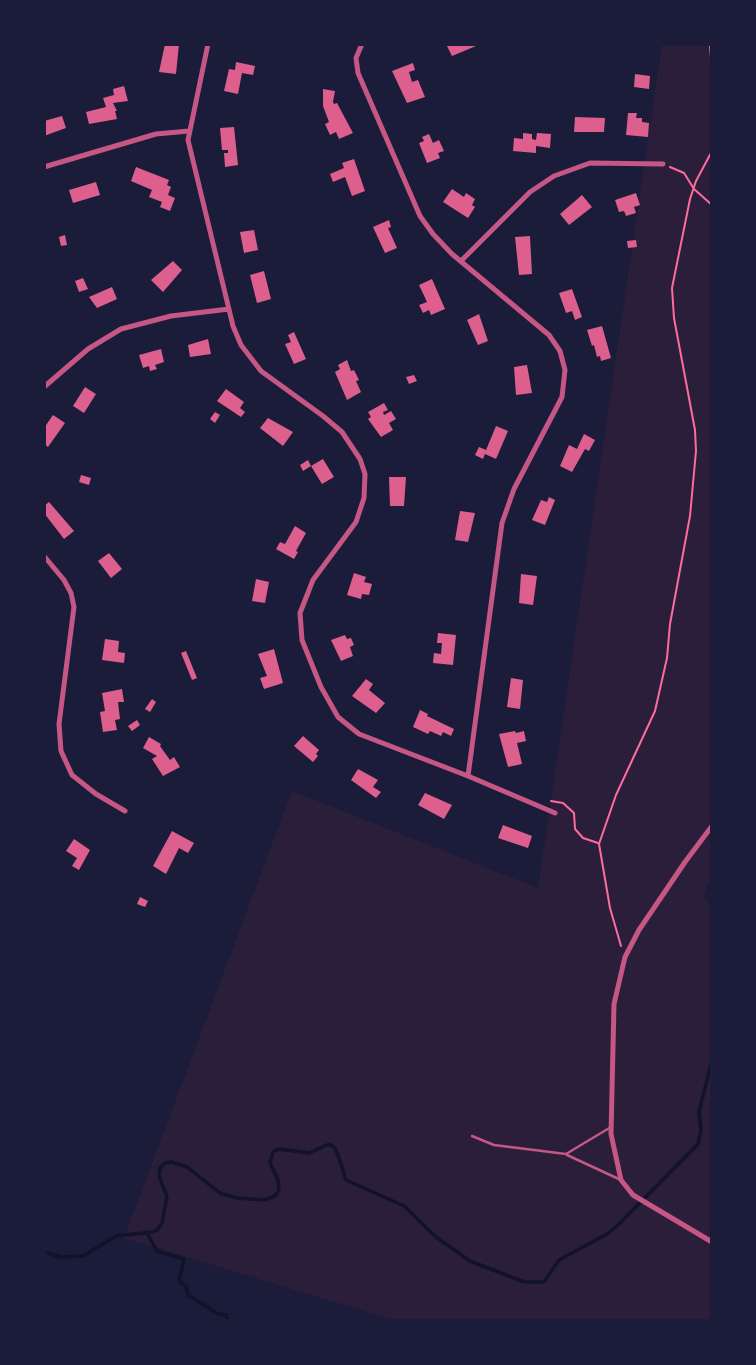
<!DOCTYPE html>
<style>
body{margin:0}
#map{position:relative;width:756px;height:1365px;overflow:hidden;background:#1b1b3a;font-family:Karla,sans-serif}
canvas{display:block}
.frame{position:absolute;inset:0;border:46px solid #1b1b3a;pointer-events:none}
</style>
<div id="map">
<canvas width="756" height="1365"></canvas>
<div class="frame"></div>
</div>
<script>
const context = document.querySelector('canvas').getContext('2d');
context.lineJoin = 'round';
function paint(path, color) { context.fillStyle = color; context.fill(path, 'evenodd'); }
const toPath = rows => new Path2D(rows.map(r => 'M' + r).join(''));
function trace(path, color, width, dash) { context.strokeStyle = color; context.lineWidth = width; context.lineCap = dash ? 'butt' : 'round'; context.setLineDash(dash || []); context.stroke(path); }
paint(toPath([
 [662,44,712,44,712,877,703,895,712,907,712,1321,397,1321,124,1238,292,791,538,888]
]), '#2a1e3b');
trace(toPath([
 [147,1233,157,1251,184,1259,179,1281,186,1286,188,1295,218,1314,226,1315,228,1321],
 [44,1252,61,1257,83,1256,116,1236,153,1232,158,1229,162,1223,167,1197,159,1176,160,1168,165,1163,172,1162,187,1167,220,1193,237,1198,264,1200,275,1196,279,1190,278,1180,270,1163,273,1152,279,1149,309,1153,329,1144,335,1148,339,1158,346,1180,404,1206,436,1237,470,1261,524,1282,544,1282,559,1260,607,1234,619,1224,698,1144,701,1130,699,1112,712,1060]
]), '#12122b', 3.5);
paint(toPath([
 [165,44,179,44,176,74,159,72],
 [446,44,475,44,476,46,452,56],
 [236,62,255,66,253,75,242,73,238,94,224,91,229,69,235,70],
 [413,63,415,70,409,72,412,82,418,80,425,97,407,103,392,71],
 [635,74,650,76,649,89,634,87],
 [124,86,128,101,113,103,117,111,115,111,117,119,89,124,86,112,106,107,103,98,114,95,113,89],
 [323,89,335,91,333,102,334,104,337,103,353,133,339,139,336,132,330,135,325,124,329,122,323,106],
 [628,113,637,113,636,118,642,118,642,122,649,123,648,137,626,135],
 [62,116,66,128,44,136,44,121],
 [575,117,605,118,604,132,574,132],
 [234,127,238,165,225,167,224,153,228,153,228,150,222,150,220,128],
 [523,133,532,134,532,139,536,140,537,133,551,134,550,148,536,146,536,153,513,151,514,138,523,139],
 [429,134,433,143,439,140,444,151,438,153,440,158,427,163,419,143,424,141,422,137],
 [354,159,365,191,352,196,345,177,333,182,330,174,344,168,342,163],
 [136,167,169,180,167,185,171,187,168,195,175,198,170,211,160,207,162,202,149,197,152,190,131,181],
 [96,182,100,195,73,203,69,190],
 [452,189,464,197,466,193,475,199,472,205,475,207,468,218,443,202],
 [636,193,640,205,634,207,636,213,626,216,624,211,619,212,615,200],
 [582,195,592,207,569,225,560,214],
 [389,220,391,227,388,228,397,248,385,253,373,227],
 [254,230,258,250,244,253,240,232],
 [65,235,67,245,61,246,59,237],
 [530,236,532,274,519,275,515,237],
 [636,240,637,247,628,248,627,241],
 [173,261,182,270,163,292,151,280],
 [264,271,271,299,257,303,250,275],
 [83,278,88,289,79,292,75,281],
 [432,279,445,309,431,315,429,310,423,313,419,305,427,302,419,285],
 [112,287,117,299,97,308,89,297],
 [572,289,582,317,575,320,572,311,566,313,559,293],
 [479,314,488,341,478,345,467,320],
 [602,326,611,358,601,361,600,356,597,357,594,345,592,346,587,330],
 [294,332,306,359,294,364,285,344,291,342,288,335],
 [208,339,211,354,190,357,188,345],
 [161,349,164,362,155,365,157,369,150,371,149,366,143,368,139,355],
 [347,360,351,371,354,370,359,380,356,381,361,392,347,400,335,372,340,369,338,365],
 [527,365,532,393,516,395,514,367],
 [414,375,417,381,409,384,406,377],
 [85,387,96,394,84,413,73,406],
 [226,389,244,402,240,408,245,412,241,417,217,401],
 [384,403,388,410,383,412,384,415,391,411,396,419,389,423,393,430,381,437,368,419,371,417,368,412],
 [215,412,220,415,215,423,210,419],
 [53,415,65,423,48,447,44,444,44,428],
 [268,418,293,432,283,446,260,428],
 [496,426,508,431,496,459,485,454,483,459,475,455,479,447,486,450],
 [584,434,595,440,589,451,585,449,572,472,560,466,569,445,577,449],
 [323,459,334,477,322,484,311,466],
 [308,460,311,466,303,471,300,465],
 [81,475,91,478,89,485,79,482],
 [389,477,406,477,404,506,390,506],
 [549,497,555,500,545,525,532,520,541,500,547,502],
 [49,502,74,531,64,539,44,513,44,506],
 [460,511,475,513,468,542,455,540],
 [295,526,306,533,296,551,298,552,294,559,276,549,280,542,285,544],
 [109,553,122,569,111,578,98,561],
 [354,573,366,577,364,582,372,584,369,595,362,594,361,599,347,595],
 [521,574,537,576,533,605,519,603],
 [256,579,269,582,265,603,252,601],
 [438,633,456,635,453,665,433,663,434,653,441,654,442,643,437,643],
 [345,635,347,639,351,638,354,645,350,647,353,656,341,661,331,640],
 [105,639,119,641,118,652,125,653,124,663,102,660],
 [274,649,283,683,264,689,260,678,267,676,258,654],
 [186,651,197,678,192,680,181,653],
 [511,678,523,680,520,709,507,707],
 [366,679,373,684,369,690,385,703,376,713,352,696],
 [122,689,124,702,118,702,120,719,115,720,117,730,103,732,100,712,105,711,102,693],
 [152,699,156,702,150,712,145,709],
 [420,710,428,714,427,716,454,729,451,736,443,732,441,736,430,731,428,734,413,727],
 [137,720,140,725,132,731,128,726],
 [515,731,516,733,524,731,526,741,517,743,522,764,508,767,499,734],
 [303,736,319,750,316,754,318,756,313,762,294,746],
 [149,737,161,744,160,746,170,760,174,757,180,767,163,776,152,759,157,756,143,748],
 [358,769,378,780,373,787,381,792,376,798,351,780],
 [425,793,452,805,444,819,418,805],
 [503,825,532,836,528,848,498,838],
 [172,831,194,843,188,853,179,848,166,874,153,866],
 [74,839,90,850,79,870,72,866,77,858,66,851],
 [140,897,148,901,145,907,137,904]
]), '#dd5f8e');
trace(toPath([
 [710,44,712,72],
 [670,167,684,173,694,189,712,205],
 [551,801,563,803,574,813,575,829,583,838,598,843],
 [621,946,610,908,599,844,616,795,655,711,667,658,670,624,690,516,696,451,695,430,674,318,672,288,690,199,696,181,712,151]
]), '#ff6b9d', 2);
trace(toPath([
 [472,1136,494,1145,566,1154,611,1127],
 [567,1155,621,1180]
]), '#c65784', 2.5);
trace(toPath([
 [208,44,188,140,233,326,241,345,261,371,323,416,342,432,360,459,365,474,364,498,356,522,313,580,300,613,302,640,321,687,338,717,359,734,468,776,555,813],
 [362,44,356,58,358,73,420,216,433,234,452,254,549,335,560,351,565,370,562,397,514,489,502,523,468,776],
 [44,167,156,134,189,131],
 [461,261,530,192,554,176,590,163,663,164],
 [44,387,88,349,121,329,171,316,229,309],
 [44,556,64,580,71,593,74,607,59,724,61,751,72,775,96,794,125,811],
 [712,826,685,862,639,930,625,957,614,1004,611,1134,621,1180,633,1195,712,1242]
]), '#c65784', 5);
</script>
